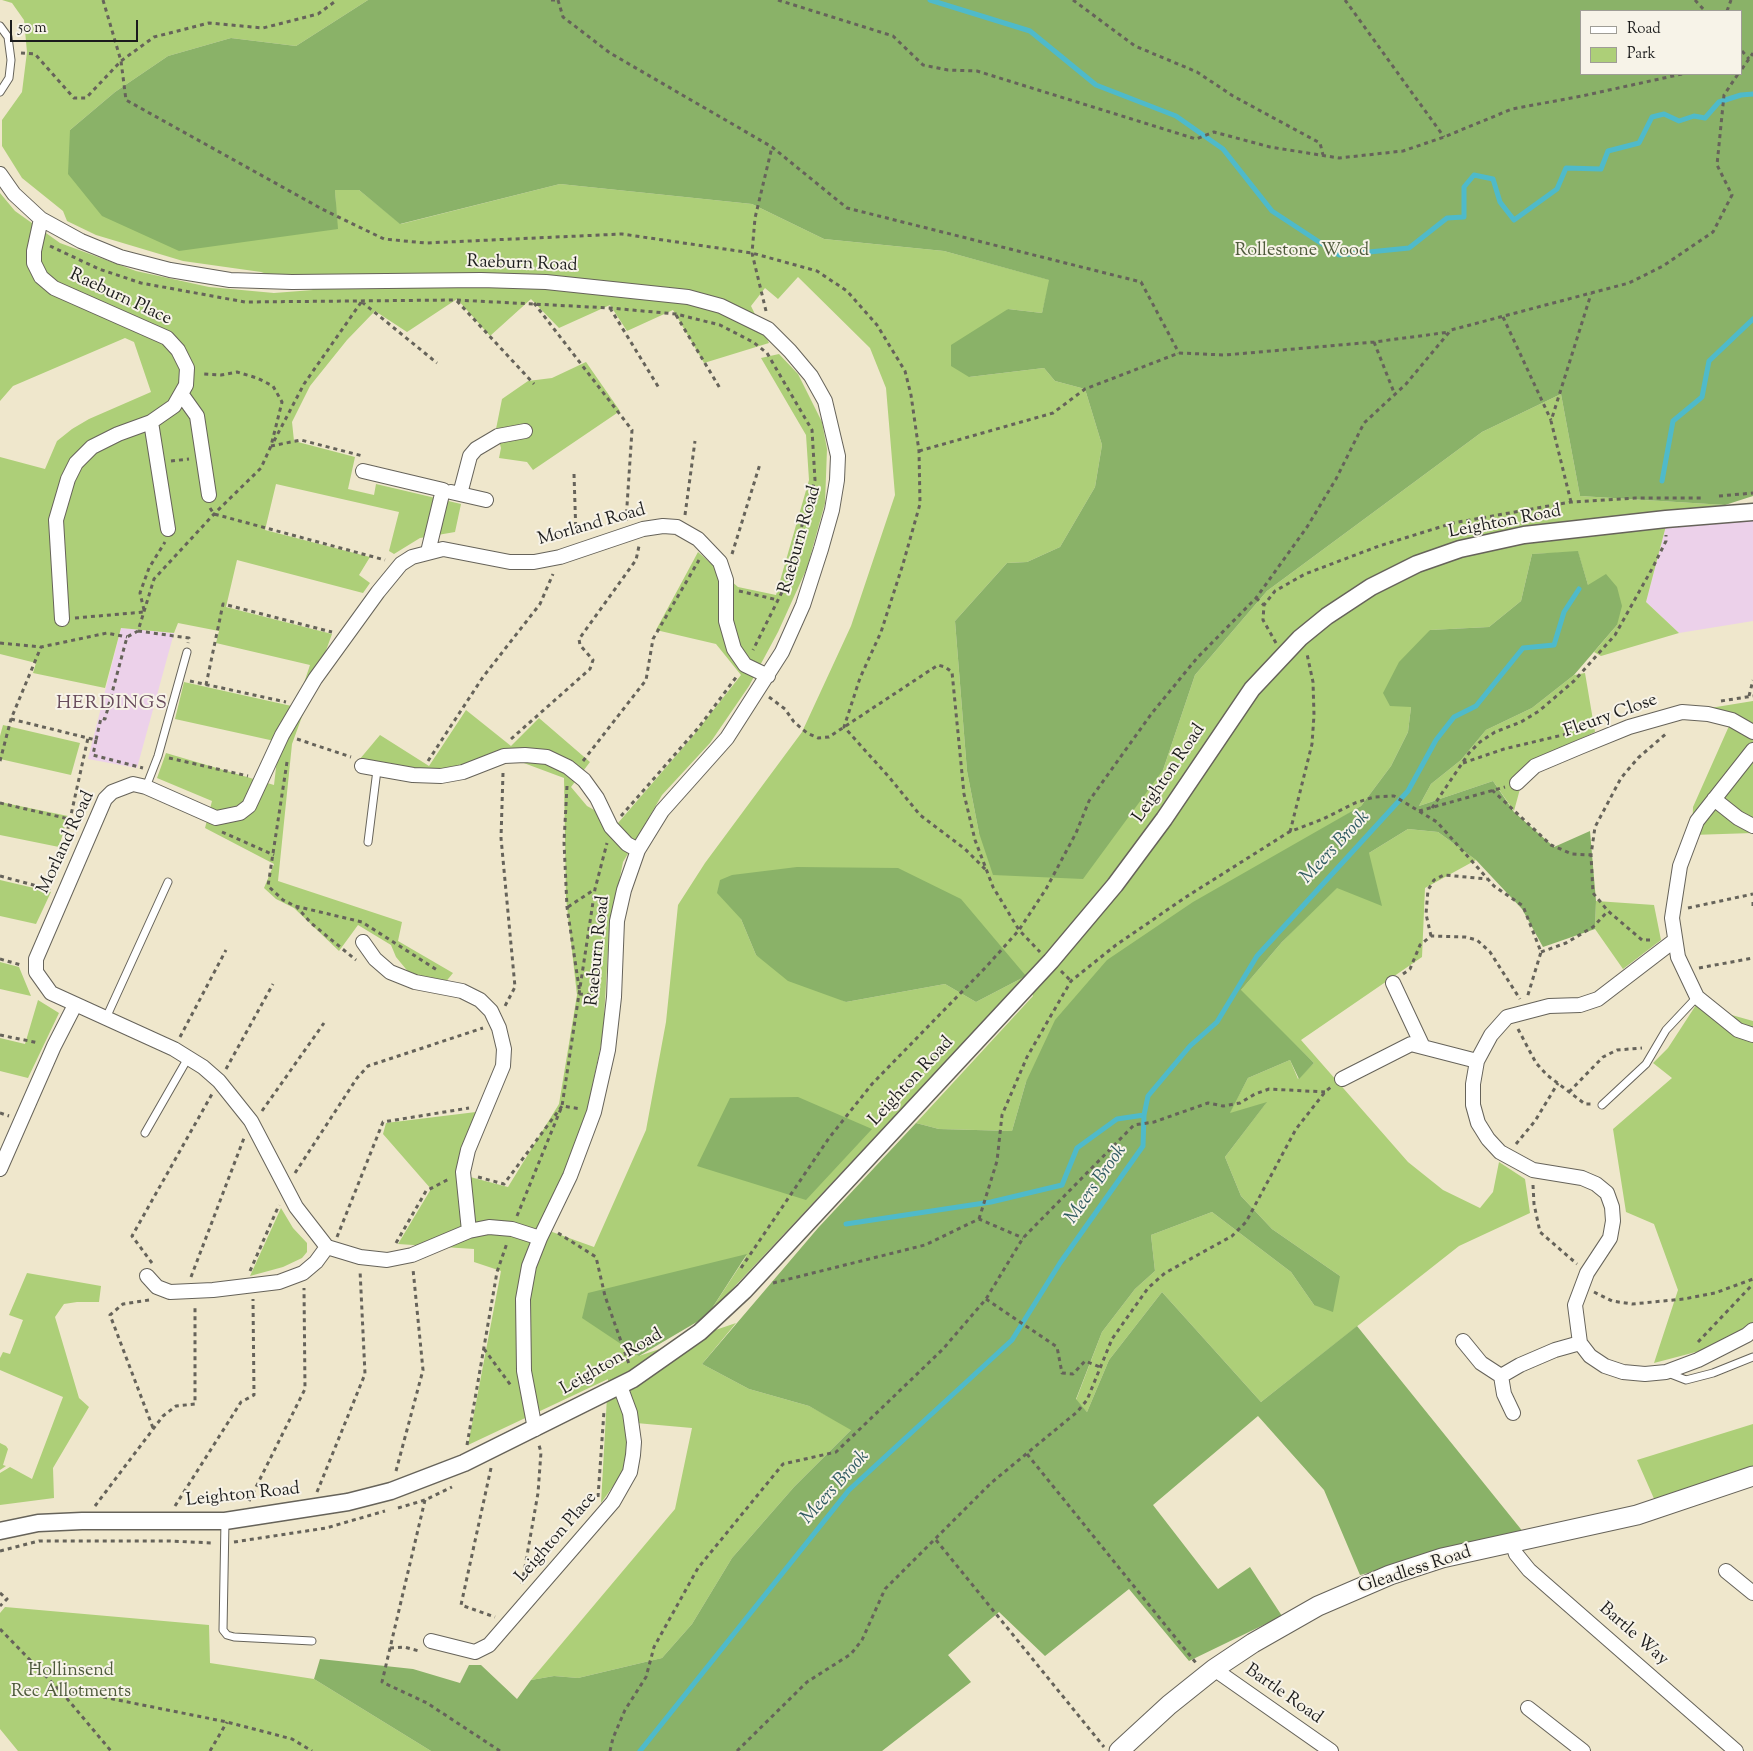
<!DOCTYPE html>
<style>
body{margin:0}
#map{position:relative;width:1753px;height:1751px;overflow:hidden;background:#efe7cc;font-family:"Sorts Mill Goudy",serif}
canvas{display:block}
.legend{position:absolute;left:1580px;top:10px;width:162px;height:65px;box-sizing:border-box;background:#f7f3e8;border:1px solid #9f9d96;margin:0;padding:6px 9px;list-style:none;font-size:15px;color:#1c1c1c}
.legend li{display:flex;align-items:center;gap:10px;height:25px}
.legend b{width:25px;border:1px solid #9f9d96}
.scale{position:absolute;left:10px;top:20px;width:128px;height:22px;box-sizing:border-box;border:2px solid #1c1c1c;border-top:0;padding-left:6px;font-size:15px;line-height:18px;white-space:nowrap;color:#1c1c1c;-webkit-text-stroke:4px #f7f3e8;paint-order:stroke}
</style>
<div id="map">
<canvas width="1753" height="1751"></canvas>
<ul class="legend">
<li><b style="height:6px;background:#fff"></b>Road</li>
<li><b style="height:14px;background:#adcf78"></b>Park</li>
</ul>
<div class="scale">50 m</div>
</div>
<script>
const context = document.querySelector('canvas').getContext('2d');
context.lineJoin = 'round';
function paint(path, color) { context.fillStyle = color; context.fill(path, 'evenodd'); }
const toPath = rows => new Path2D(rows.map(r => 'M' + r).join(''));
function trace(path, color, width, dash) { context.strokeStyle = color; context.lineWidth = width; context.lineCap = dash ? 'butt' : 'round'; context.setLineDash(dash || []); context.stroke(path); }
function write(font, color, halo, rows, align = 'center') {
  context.font = font + ' "Sorts Mill Goudy",serif'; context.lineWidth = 4; context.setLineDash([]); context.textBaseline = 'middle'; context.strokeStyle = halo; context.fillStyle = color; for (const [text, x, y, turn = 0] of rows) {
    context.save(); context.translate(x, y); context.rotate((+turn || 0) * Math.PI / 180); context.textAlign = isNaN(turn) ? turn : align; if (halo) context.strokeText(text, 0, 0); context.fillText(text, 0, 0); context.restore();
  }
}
paint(toPath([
 [1753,519,1753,621,1679,633,1646,602,1667,522],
 [121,628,174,633,137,768,88,759]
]), '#ecd1ea');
paint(toPath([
 [2,0,368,0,296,46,231,38,168,56,115,92,70,130,337,229,335,190,359,190,401,224,560,184,752,204,824,239,944,251,1050,280,1042,313,1008,309,969,377,1044,368,1055,381,1085,389,1102,445,1095,487,1060,547,1027,562,1007,563,955,621,967,771,979,833,1163,770,1195,675,1267,591,1482,432,1561,394,1580,496,1725,505,1667,522,1646,602,1679,633,1601,656,1594,652,1617,625,1588,585,1578,552,1532,554,1521,601,1489,627,1430,630,1411,707,1408,732,1391,766,1361,806,1304,841,1026,1082,1012,1131,939,1129,916,1123,1033,996,1026,976,707,1316,747,1255,639,1356,736,1323,702,1364,749,1389,809,1406,852,1429,794,1487,732,1558,692,1624,662,1658,578,1678,554,1676,531,1680,675,1509,692,1428,636,1423,624,1471,601,1503,608,1379,468,1445,501,1271,474,1262,474,1249,398,1244,431,1189,383,1134,386,1123,476,1112,455,1173,508,1187,559,1104,577,995,566,898,564,778,505,756,420,780,359,760,380,735,429,766,466,710,511,746,539,718,590,762,571,787,587,806,618,823,693,736,741,675,716,644,656,630,698,552,738,587,776,595,809,480,806,435,761,358,779,354,798,374,822,422,827,449,825,503,807,568,778,632,749,686,710,743,662,795,623,862,609,932,603,1035,586,1115,544,1229,594,1247,646,1130,666,1022,678,905,705,863,802,732,851,626,895,495,886,388,870,348,798,277,778,299,765,288,751,306,769,343,704,363,673,310,627,331,610,305,559,328,531,299,490,336,457,299,407,332,375,311,347,340,310,386,292,422,294,441,355,457,348,489,374,495,376,484,461,504,455,532,420,538,394,554,389,551,399,512,276,484,265,530,370,557,359,575,370,583,363,593,237,560,226,607,332,634,292,744,278,881,402,922,398,941,453,973,444,984,410,974,396,957,391,945,358,925,339,951,294,908,276,899,264,888,274,864,205,828,212,801,157,778,166,753,274,785,279,742,175,719,184,682,296,707,310,665,216,643,219,631,178,623,174,633,121,628,105,688,33,673,36,663,0,654,0,457,45,469,57,441,72,429,89,419,151,392,134,342,125,338,13,386,0,401,0,193,15,211,60,243,136,271,209,287,274,293,313,290,261,272,183,261,96,235,67,221,63,211,22,178,2,146,2,120,22,92,27,52,24,20,12,3],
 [741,919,1026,976,976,1002,945,984,846,1002,756,955],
 [586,362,620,411,533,470,527,462,499,458,501,448,496,429,502,399,528,381,552,378],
 [1585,673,1595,732,1527,763,1514,811,1493,781,1419,806,1431,784,1461,760,1486,730,1532,708,1574,675],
 [1753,701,1753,833,1692,835,1693,807,1729,726,1704,709],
 [3,725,80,743,71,775,0,759,0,736],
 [0,802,68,816,59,847,0,835],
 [1408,829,1438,832,1476,860,1425,888,1422,957,1301,1040,1408,1162,1443,1190,1480,1208,1493,1192,1499,1162,1525,1179,1530,1213,1459,1246,1261,1402,1162,1292,1109,1360,1087,1412,1076,1400,1102,1332,1135,1289,1155,1271,1151,1235,1212,1212,1291,1272,1314,1305,1340,1276,1272,1229,1241,1196,1225,1157,1266,1103,1229,1114,1248,1078,1290,1060,1298,1079,1314,1063,1240,991,1282,942,1369,853],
 [0,880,51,892,36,924,0,916],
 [1596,901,1654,905,1661,940,1623,969,1595,929],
 [0,962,19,967,31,996,0,989],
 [38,1000,59,1013,28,1078,0,1071,0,1038,25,1044],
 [1696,1005,1753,1021,1753,1337,1654,1363,1678,1290,1654,1224,1626,1212,1613,1129,1672,1078,1653,1063,1668,1048],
 [281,1208,293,1228,307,1243,307,1252,302,1258,283,1267,250,1276],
 [27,1273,101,1286,99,1302,77,1302,64,1304,55,1317,79,1398,89,1407,53,1468,54,1498,0,1505,0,1473,10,1467,32,1479,63,1397,0,1370,0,1358,3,1352,10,1354,23,1320,9,1315],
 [1753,1424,1753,1468,1655,1501,1637,1460],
 [0,1443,6,1446,8,1449,3,1465,6,1466,0,1470],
 [5,1607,209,1625,210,1663,314,1679,431,1751,18,1751,0,1729,0,1613]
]), '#adcf78');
paint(toPath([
 [368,0,1753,0,1753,496,1725,505,1580,496,1561,394,1482,432,1267,591,1195,675,1163,770,1083,879,993,875,979,833,967,771,955,621,1007,563,1027,562,1060,547,1095,487,1102,445,1085,389,1055,381,1044,368,969,377,951,366,951,345,1008,309,1042,313,1049,280,944,251,824,239,752,204,560,184,400,224,359,190,335,190,338,229,179,251,102,216,68,174,70,130,115,92,168,56,231,38,296,46],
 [1582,11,1742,11,1742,74,1582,74],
 [1578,551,1588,585,1606,574,1617,587,1622,606,1617,625,1574,675,1532,708,1486,730,1461,760,1431,784,1419,806,1493,781,1514,812,1554,847,1590,831,1596,901,1595,929,1543,947,1522,909,1476,860,1438,832,1408,829,1369,853,1382,906,1337,888,1282,942,1241,990,1314,1063,1299,1079,1290,1060,1248,1078,1230,1113,1267,1102,1225,1157,1241,1196,1272,1229,1340,1276,1333,1312,1314,1305,1291,1272,1212,1212,1151,1235,1155,1271,1135,1289,1102,1332,1076,1399,1087,1412,1109,1360,1162,1292,1261,1402,1357,1326,1524,1533,1360,1575,1324,1490,1258,1416,1153,1505,1218,1589,1250,1567,1282,1616,1189,1661,1129,1589,1045,1656,999,1612,948,1655,971,1682,882,1751,431,1751,314,1679,320,1659,413,1669,460,1683,469,1665,481,1665,517,1699,531,1680,554,1676,578,1678,662,1658,692,1624,732,1558,794,1487,851,1430,809,1406,749,1389,702,1364,818,1228,916,1123,939,1129,1012,1131,1026,1082,1055,1020,1107,960,1193,902,1361,806,1391,766,1408,732,1411,707,1390,706,1383,693,1399,662,1430,630,1489,627,1521,601,1532,554],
 [797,867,898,868,961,899,1026,976,976,1002,945,984,846,1002,788,981,756,955,741,919,717,893,720,880,732,875],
 [798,1097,872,1129,806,1200,697,1166,730,1098],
 [747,1254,707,1316,639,1356,582,1318,588,1293]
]), '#8ab268');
trace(toPath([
 [930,0,1030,31,1096,85,1176,116,1223,149,1272,211,1339,255,1409,248,1447,218,1464,217,1464,187,1474,175,1493,179,1500,202,1514,220,1557,189,1566,168,1601,169,1608,151,1639,143,1652,117,1664,114,1679,121,1694,116,1705,118,1719,102,1741,95,1753,94],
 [1662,481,1673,421,1702,397,1709,361,1753,319],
 [846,1224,991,1202,1062,1185,1077,1148,1117,1119,1144,1115],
 [640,1751,849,1490,1012,1340,1060,1263,1143,1146,1144,1115,1148,1096,1190,1046,1217,1022,1257,956,1408,791,1436,740,1454,717,1476,706,1523,648,1554,645,1564,612,1579,589]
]), '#4fbaca', 5);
const service = toPath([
 [0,26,8,37,11,60,9,78,0,92],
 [146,787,158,756,187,652],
 [368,842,377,770],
 [106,1018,168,882],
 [1602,1105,1646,1064,1666,1030,1697,997],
 [145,1133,188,1058],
 [1668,1373,1686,1380,1713,1373,1753,1357],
 [225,1521,223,1630,227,1635,234,1637,312,1641]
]);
const minor = toPath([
 [0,174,14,194,41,219,81,241,120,257,170,270,230,280,292,282,481,280,546,282,688,297,721,306,768,329,790,351,811,376,825,401,838,456,837,480,832,510,821,549,803,605,782,652,727,738,662,811,638,850,624,890,617,921,614,997,608,1050,594,1112,570,1176,540,1238,529,1266,523,1299,524,1371,535,1429],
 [41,219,34,251,34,263,41,277,54,288,167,338,178,350,187,368,186,385,174,406,151,422,118,434,92,447,76,463,68,479,56,520,62,619],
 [182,395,197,416,209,495],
 [151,422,168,529],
 [363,471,443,490,428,552],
 [451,492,486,500],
 [460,494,470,456,476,449,498,436,525,431],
 [1753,750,1697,821,1680,866,1672,918,1678,957,1697,997,1738,1030,1753,1035],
 [362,766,413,775,441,776,463,772,504,756,525,755,547,757,568,767,584,780,597,798,611,827,627,844,638,850],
 [1517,783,1535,766,1580,747,1629,727,1682,712,1708,714,1732,720,1753,732],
 [1714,799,1738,818,1753,826],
 [1675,940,1598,999,1580,1005,1549,1006,1507,1017,1491,1035,1477,1061,1473,1084,1473,1105,1478,1123,1488,1139,1500,1152,1533,1170,1582,1178,1596,1184,1607,1193,1612,1207,1613,1221,1610,1238,1587,1273,1575,1305,1580,1343,1590,1356,1605,1366,1623,1372,1645,1374,1666,1372,1698,1360,1747,1335,1753,1330],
 [363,942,375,959,390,972,415,982,462,991,480,1000,491,1011,499,1028,504,1049,503,1066,468,1150,463,1172,469,1231],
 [1393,983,1423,1047],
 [1342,1079,1411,1044,1477,1061],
 [0,1169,54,1046,75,1005],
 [540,1238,512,1229,489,1227,469,1231,412,1255,387,1260,360,1257,327,1247,296,1207,251,1121,219,1081,203,1067,174,1049,51,993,36,972,36,959,105,799,112,792,133,784,146,787,216,818,240,813,249,806,282,735,315,679,378,592,401,564,412,557,443,549,510,562,534,562,560,557,643,529,663,526,677,527,698,539,720,562,726,580,726,621,734,649,745,665,768,676],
 [147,1276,157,1287,170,1292,213,1290,279,1282,303,1273,316,1262,327,1247],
 [1463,1341,1481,1363,1501,1376,1504,1394,1513,1413],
 [1501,1376,1520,1365,1555,1350,1580,1343],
 [1512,1542,1516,1554,1529,1570,1736,1751],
 [1726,1571,1753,1593],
 [431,1641,475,1652,489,1645,613,1502,630,1472,633,1455,634,1442,630,1413,620,1386],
 [1214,1669,1331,1751],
 [1528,1708,1583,1751]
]);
const tertiary = toPath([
 [0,1531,38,1523,82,1521,225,1521,348,1502,391,1491,464,1463,633,1379,700,1332,744,1291,1051,961,1115,885,1164,819,1252,689,1300,638,1327,616,1371,587,1417,564,1460,549,1524,535,1666,519,1753,512]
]);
const secondary = toPath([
 [1119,1751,1169,1705,1214,1669,1253,1643,1318,1606,1390,1575,1442,1558,1637,1515,1753,1476]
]);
trace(service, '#66635a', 9);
trace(minor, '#66635a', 16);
trace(tertiary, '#66635a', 19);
trace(secondary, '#66635a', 21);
trace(toPath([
 [103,0,121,61,126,100,322,209,384,239,426,243,622,234,752,253,817,271,847,291,877,325,905,371,911,395,919,451,920,504,903,564,881,632,860,678,844,727,889,777,920,815,965,849,986,870],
 [551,0,559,0],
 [558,0,563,17,610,53,772,147,847,208,1141,282,1179,353],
 [778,0,893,36,923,65,948,70,977,71,1196,139,1214,132,1270,147,1339,158,1403,151,1444,137,1512,109,1582,96,1682,74],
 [1073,0,1135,46,1197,72,1233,96,1320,143,1323,155],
 [1345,0,1444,137],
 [1695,0,1705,11],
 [1727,11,1731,0],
 [1742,51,1749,59],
 [21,53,35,54,74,98,86,98,121,61,154,37,209,23,263,28,318,14,337,0],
 [1742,69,1753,53],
 [50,246,99,269,141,283,245,302,456,300,610,308,676,314,720,325,753,342,767,353,812,430,815,480,784,588,753,650],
 [457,301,534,384],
 [362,302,437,363],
 [534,303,632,430,626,521],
 [610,308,659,388],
 [766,311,752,253,755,218,772,147],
 [676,315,721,390],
 [1503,317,1551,420],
 [1374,342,1395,395],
 [274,441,304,384,362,301],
 [271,446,301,440,363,456],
 [919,451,1053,413,1085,389,1179,353,1225,355,1374,342,1450,332],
 [171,461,189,459],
 [574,474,576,536],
 [1719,496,1753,493],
 [1571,502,1551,421,1591,294],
 [210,508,214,514,385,560],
 [685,515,695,441],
 [732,554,760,464],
 [739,591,778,600],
 [1256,598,1264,605],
 [144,610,140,593,149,568,165,542],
 [75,618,144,612],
 [138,631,189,638,188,643],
 [0,643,41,647,107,633,127,637],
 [1276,643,1263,620,1264,605,1275,591,1305,574,1379,546,1453,523,1571,502,1635,498,1703,498],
 [190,681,286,702],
 [206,685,223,604,332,632],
 [1749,696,1753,680],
 [769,697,785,709,794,722,807,733,818,738,829,737,938,665,945,667,952,672,964,794,975,840,993,887,1019,930,1040,952],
 [1721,701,1753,696],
 [11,719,96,740,101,718,105,719,127,637,138,631,154,579,214,514,261,468,271,446,282,402,273,386,257,378,237,372,221,375,202,374],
 [297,739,351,757],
 [511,739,590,669,593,660,580,645,579,639,636,560,639,546],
 [96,740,93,755,143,768],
 [169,758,248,776],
 [0,761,11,719,41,647],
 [428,761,483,677,540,604,553,574],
 [583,761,646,680,653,639,699,560],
 [287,762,268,886,283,900,295,906,362,922,437,970],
 [1463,763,1504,749,1571,733],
 [503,773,501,838,515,987,505,1006],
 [567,786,564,842,567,907,580,994,601,996],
 [1492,790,1551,845,1572,854,1591,855],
 [0,803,69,819],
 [1432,808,1469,753,1480,742,1495,732,1521,722,1539,711,1574,681,1615,635,1653,567,1666,541,1666,535],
 [1419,811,1505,787],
 [621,816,699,727,737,676],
 [222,832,274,855],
 [1290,832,1312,744,1314,715,1313,682,1307,654],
 [61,860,88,738],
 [0,876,52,890],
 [1753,902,1753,908],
 [296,906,311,923,356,960],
 [568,907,595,889],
 [1688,908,1753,894],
 [1431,936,1426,914,1428,890,1434,880,1444,875,1487,879],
 [1650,940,1642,940,1608,911,1593,893,1591,855,1595,827,1621,778,1638,758,1668,732],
 [1541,952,1566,943,1593,927,1608,911],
 [0,959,21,965],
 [1699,968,1753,958],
 [1061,971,1071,981],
 [1403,974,1410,969,1420,945,1431,936,1465,937,1477,940,1490,952,1520,999],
 [1518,1029,1536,1063,1547,1075,1585,1104,1592,1104],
 [0,1035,39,1043],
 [180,1037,226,950],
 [226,1069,273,984],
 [1569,1092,1603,1057,1617,1050,1642,1048],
 [262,1111,324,1023],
 [0,1113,9,1116],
 [1516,1144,1535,1121,1558,1083],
 [295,1173,357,1078,368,1066,483,1028],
 [478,1177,504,1184,562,1106,581,1109],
 [1533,1185,1534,1204,1540,1232,1577,1264],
 [517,1216,562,1106,595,889,607,843],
 [979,1219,997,1161,1002,1115,1027,1057,1071,981,1116,945,1186,897,1289,832,1323,819,1355,803,1374,797,1394,796,1437,822,1494,886,1523,906,1541,952,1527,998],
 [558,1233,596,1257,605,1296,629,1364],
 [337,1237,383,1122,469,1108],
 [396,1243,426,1191,449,1179],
 [152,1263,132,1236,212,1094],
 [741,1268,829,1138,872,1084,987,966,1019,930,1046,889,1076,833,1089,801,1152,713,1197,658,1256,598,1307,527,1336,479,1364,423,1406,384,1451,330,1629,283,1663,266,1713,232,1732,195,1717,165,1724,95,1738,74],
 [250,1271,279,1205],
 [191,1277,244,1138],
 [773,1283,925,1245,979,1219,1023,1238],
 [1594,1292,1612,1301,1632,1304,1684,1299,1715,1293,1753,1279],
 [986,1299,1057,1347,1062,1373,1073,1374,1085,1361,1100,1367],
 [149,1300,123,1304,110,1315,153,1428],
 [1698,1342,1753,1284],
 [484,1349,512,1387],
 [467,1445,497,1272,507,1243],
 [1027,1454,1196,1663],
 [491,1468,461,1605,495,1617],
 [396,1471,423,1370,413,1269],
 [317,1492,365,1374,360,1270],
 [598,1497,604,1411],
 [425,1500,382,1682,427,1703,500,1751],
 [249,1501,305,1389,304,1288],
 [95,1506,163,1416,176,1406,195,1404,195,1306],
 [175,1506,241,1402,254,1395,253,1299],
 [398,1508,425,1500,452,1487],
 [936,1540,1104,1747],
 [234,1542,326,1528,385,1511],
 [0,1551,39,1541,169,1541,213,1543],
 [522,1584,538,1493,541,1452,538,1442],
 [0,1593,7,1599,0,1606],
 [0,1629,64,1695,111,1751],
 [390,1648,404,1647,419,1651],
 [64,1695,78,1692,227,1722,292,1739,312,1751],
 [210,1751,227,1722],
 [610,1751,613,1738,625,1710,646,1677,654,1647,698,1568,783,1464,836,1452,943,1349,986,1299,1023,1238,1134,1125,1154,1122,1208,1103,1223,1106,1240,1103,1255,1094,1269,1089,1325,1092],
 [737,1751,807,1682,851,1654,862,1640,885,1589,991,1483,1077,1412,1087,1400,1112,1339,1148,1288,1165,1273,1232,1236,1246,1222,1296,1129,1325,1092,1331,1087]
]), '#66635a', 3, [4, 4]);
trace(service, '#fff', 7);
trace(minor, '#fff', 14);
trace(tertiary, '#fff', 16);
trace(secondary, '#fff', 19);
write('18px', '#4f5b3c', '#f7f3e8', [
 ["Rollestone Wood",1302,252],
 ["Hollinsend",71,1672],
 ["Rec Allotments",71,1693]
]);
write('18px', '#1c1c1c', '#f7f3e8', [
 ["Raeburn Road",522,265,2],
 ["Raeburn Place",120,298,25],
 ["Leighton Road",1505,523,-11],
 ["Morland Road",592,526,-16],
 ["Raeburn Road",801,540,-74],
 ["Fleury Close",1611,717,-20],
 ["Leighton Road",1170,774,-56],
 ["Morland Road",67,843,-65],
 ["Raeburn Road",599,951,-84],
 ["Leighton Road",912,1082,-47],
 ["Leighton Road",612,1363,-30],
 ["Leighton Road",243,1496,-6],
 ["Leighton Place",557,1538,-49],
 ["Gleadless Road",1415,1571,-18],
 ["Bartle Way",1633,1635,41],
 ["Bartle Road",1283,1695,35]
]);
context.letterSpacing = '1px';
write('19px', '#684c5c', '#f7f3e8', [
 ["HERDINGS",112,705]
]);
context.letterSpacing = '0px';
write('italic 19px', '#305b62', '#f7f3e8', [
 ["Meers Brook",1336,848,-47],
 ["Meers Brook",1097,1185,-55],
 ["Meers Brook",836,1488,-48]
]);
</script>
